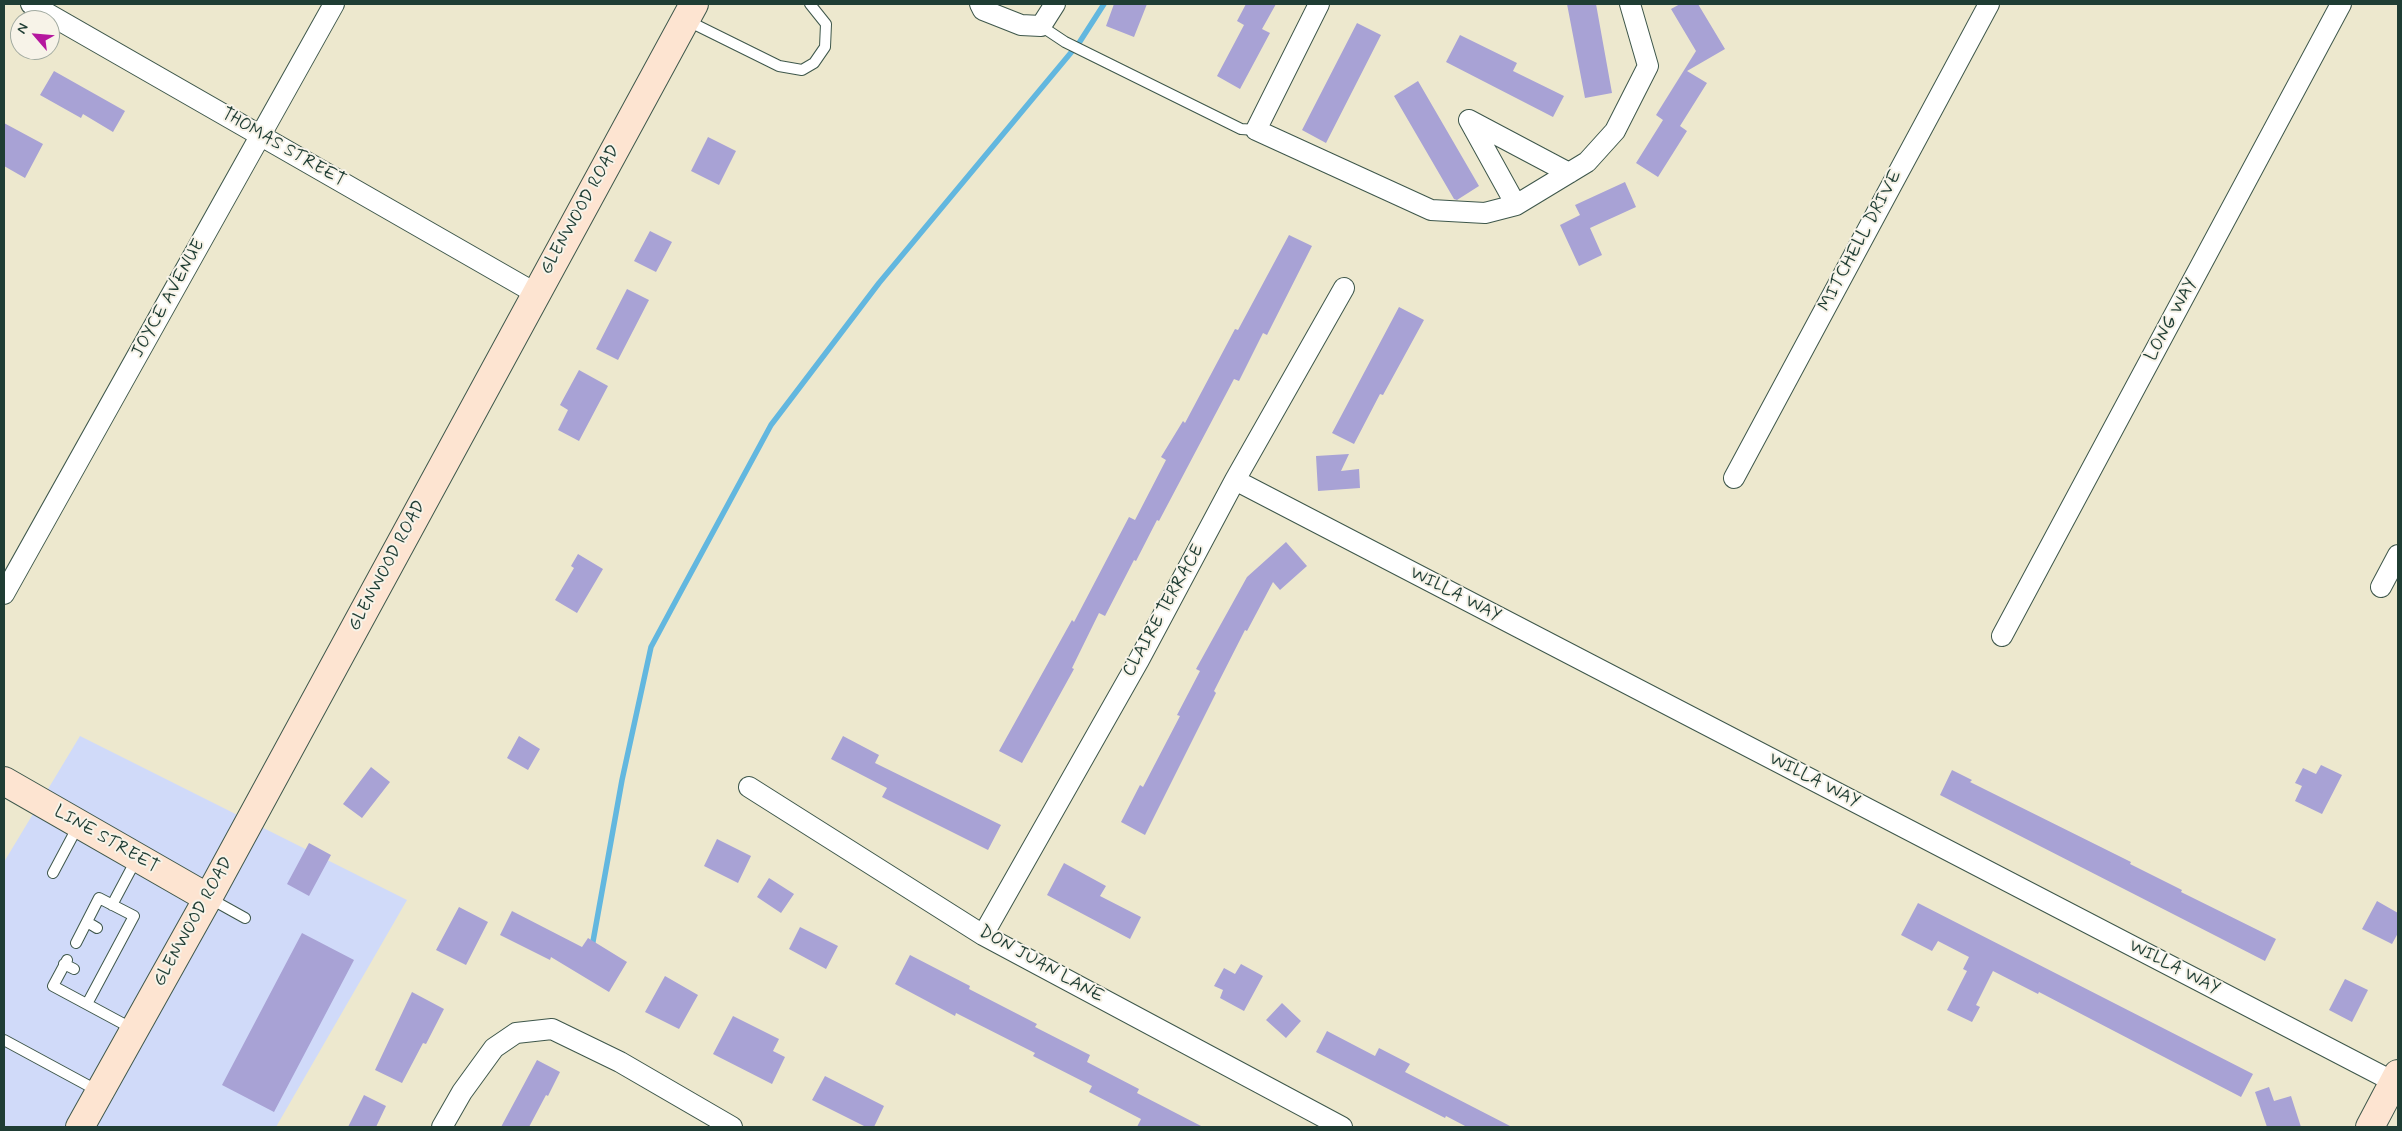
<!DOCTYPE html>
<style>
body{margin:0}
#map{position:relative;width:2402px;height:1131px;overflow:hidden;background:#ede8ce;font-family:Mynerve,sans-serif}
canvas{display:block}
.frame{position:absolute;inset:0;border:5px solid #1f3d34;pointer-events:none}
.north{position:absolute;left:10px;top:10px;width:50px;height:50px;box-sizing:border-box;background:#f7f3e8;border:1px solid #a1aaa0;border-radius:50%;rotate:297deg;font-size:14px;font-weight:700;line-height:20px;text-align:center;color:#1f3d34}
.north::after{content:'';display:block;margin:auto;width:18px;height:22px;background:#b5179e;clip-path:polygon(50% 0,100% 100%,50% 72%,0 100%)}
</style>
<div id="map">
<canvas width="2402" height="1131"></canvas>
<div class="frame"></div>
<div class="north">N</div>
</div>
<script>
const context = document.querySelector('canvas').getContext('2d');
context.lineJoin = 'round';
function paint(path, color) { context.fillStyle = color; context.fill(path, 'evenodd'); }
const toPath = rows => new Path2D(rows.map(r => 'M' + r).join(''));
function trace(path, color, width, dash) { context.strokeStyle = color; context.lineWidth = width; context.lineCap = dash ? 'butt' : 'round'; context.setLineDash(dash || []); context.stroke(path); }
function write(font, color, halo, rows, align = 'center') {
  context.font = font + ' Mynerve,sans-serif'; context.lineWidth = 4; context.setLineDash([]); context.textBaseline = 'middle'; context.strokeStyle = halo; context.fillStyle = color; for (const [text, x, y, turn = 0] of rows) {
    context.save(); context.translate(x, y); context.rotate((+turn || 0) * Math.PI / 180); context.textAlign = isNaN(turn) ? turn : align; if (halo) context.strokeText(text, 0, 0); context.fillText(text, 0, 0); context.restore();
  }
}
paint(toPath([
 [80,736,407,900,276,1127,4,1127,4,862]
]), '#d0daf9');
trace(toPath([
 [592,947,622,780,651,647,680,593,771,425,879,283,1079,43,1104,4]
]), '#62b7df', 5.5);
paint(toPath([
 [1114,4,1147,4,1134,37,1106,26],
 [1246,4,1276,4,1262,29,1270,33,1240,89,1217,76,1244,25,1237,21],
 [1567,4,1596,4,1612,93,1585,98],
 [1680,4,1698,4,1725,49,1687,71,1707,83,1680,126,1687,131,1658,177,1636,163,1663,120,1656,115,1696,51,1671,9],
 [1357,23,1381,35,1326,143,1302,130],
 [1460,35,1517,63,1513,71,1564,96,1553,117,1446,62],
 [54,71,125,111,113,132,83,114,81,118,40,95],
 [1418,81,1479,186,1457,200,1454,199,1394,96],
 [4,123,43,144,25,178,4,166],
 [708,137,736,151,719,185,691,171],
 [1625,182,1636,207,1590,228,1602,255,1579,266,1560,225,1580,215,1575,205],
 [650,231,672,242,656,272,634,261],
 [1289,235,1312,246,1267,335,1263,333,1239,381,1234,379,1159,521,1157,520,1136,561,1134,560,1105,616,1099,613,1072,668,1074,669,1022,763,999,751,1072,620,1074,622,1129,517,1135,520,1166,460,1161,457,1183,421,1185,423,1235,329,1238,330],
 [627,289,649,300,618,360,596,349],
 [1399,307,1424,320,1383,395,1380,394,1354,444,1332,433],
 [579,370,608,386,579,441,558,430,568,410,560,405],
 [1349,454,1341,471,1359,469,1360,488,1318,491,1316,456],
 [1286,542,1307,566,1280,590,1273,582,1247,631,1245,630,1214,691,1216,693,1145,835,1121,822,1140,785,1143,787,1180,716,1177,715,1200,671,1196,669,1247,577],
 [578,554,603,569,577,613,555,600,574,568,571,566],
 [519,736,540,749,528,770,507,758],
 [843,736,879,755,875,763,1001,825,988,850,882,797,887,788,831,759],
 [2321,765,2342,775,2322,814,2295,801,2302,786,2295,783,2303,768,2316,774],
 [371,767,390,782,362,818,343,804],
 [1952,770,1972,780,1970,782,2131,862,2130,864,2182,890,2181,892,2276,939,2265,961,1940,795],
 [717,839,751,856,738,883,704,866],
 [309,843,331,855,309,896,287,884],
 [1064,863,1106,886,1100,896,1141,917,1130,939,1047,895],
 [769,878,794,894,781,913,757,897],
 [2377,901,2398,913,2398,933,2392,944,2362,929],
 [1918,903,2253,1074,2241,1097,2039,992,2038,994,1993,971,1976,1005,1980,1007,1972,1022,1947,1010,1967,971,1963,969,1969,957,1938,941,1932,951,1901,935],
 [459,907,488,922,466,965,436,950],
 [512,911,582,947,588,938,627,962,609,992,551,957,550,960,500,935],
 [800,927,838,946,826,969,789,949],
 [302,933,354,960,274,1112,222,1085],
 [910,955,970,986,969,989,1037,1024,1035,1027,1090,1055,1087,1062,1139,1089,1137,1093,1203,1127,1137,1127,1141,1119,1089,1092,1092,1086,1033,1056,1035,1053,956,1013,955,1016,895,984],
 [1241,964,1263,976,1244,1011,1220,998,1223,990,1214,986,1224,968,1235,974],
 [665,976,698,995,679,1029,645,1012],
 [2345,979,2368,990,2352,1022,2329,1010],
 [412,992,444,1009,426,1044,423,1043,402,1083,375,1070],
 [1282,1003,1301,1021,1286,1038,1266,1020],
 [733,1016,779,1039,773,1051,785,1057,772,1084,713,1054],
 [1327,1031,1375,1056,1379,1048,1410,1064,1405,1072,1512,1127,1467,1127,1446,1116,1445,1118,1316,1052],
 [537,1060,560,1072,548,1096,546,1095,529,1127,501,1127],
 [825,1076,884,1106,874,1127,866,1127,812,1100],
 [2269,1087,2274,1101,2291,1096,2301,1127,2267,1127,2255,1092],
 [364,1095,386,1106,376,1127,348,1127]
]), '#a8a2d5');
const lane = toPath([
 [686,20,779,66,802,70,814,63,825,47,826,24,810,4],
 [1041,26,1065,42,1241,129,1256,130],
 [53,873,78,826],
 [209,898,245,918],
 [112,905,137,858],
 [87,922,97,928],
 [76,943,99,898,134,916,87,1004],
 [67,960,53,986,133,1029],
 [64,964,74,969],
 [4,1040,100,1092]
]);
const street = toPath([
 [31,4,535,293],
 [980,4,983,10,1021,25,1041,26,1055,4],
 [1319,4,1256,130,1431,210,1485,213,1516,205,1587,162,1615,131,1648,66,1630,4],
 [1469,120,1569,173],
 [1469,120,1516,205],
 [1734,478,1989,4],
 [1235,480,2394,1082],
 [2381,587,2398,555],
 [4,594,334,4],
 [2002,636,2341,4],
 [749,787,983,935,1342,1127],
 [983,935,1139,660,1235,480,1344,288],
 [442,1127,462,1092,494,1048,516,1033,552,1029,620,1062,732,1127]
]);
const secondary = toPath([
 [4,781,208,898],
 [80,1127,208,898,694,4],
 [2370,1127,2398,1074]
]);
trace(lane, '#3e574b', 12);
trace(street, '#3e574b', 22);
trace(secondary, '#3e574b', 30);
trace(lane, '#fff', 10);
trace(street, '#fff', 20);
trace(secondary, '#fde4d1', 28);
write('18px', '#1f3d34', '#f7f3e8', [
 ["THOMAS STREET",283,148,30],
 ["GLENWOOD ROAD",581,210,-61],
 ["MITCHELL DRIVE",1861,241,-62],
 ["JOYCE AVENUE",169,299,-61],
 ["LONG WAY",2172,320,-62],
 ["GLENWOOD ROAD",388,566,-62],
 ["WILLA WAY",1455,595,27],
 ["CLAIRE TERRACE",1164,611,-61],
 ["WILLA WAY",1814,781,27],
 ["LINE STREET",106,840,30],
 ["GLENWOOD ROAD",194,922,-61],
 ["DON JUAN LANE",1041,965,29],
 ["WILLA WAY",2174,968,27]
]);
</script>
